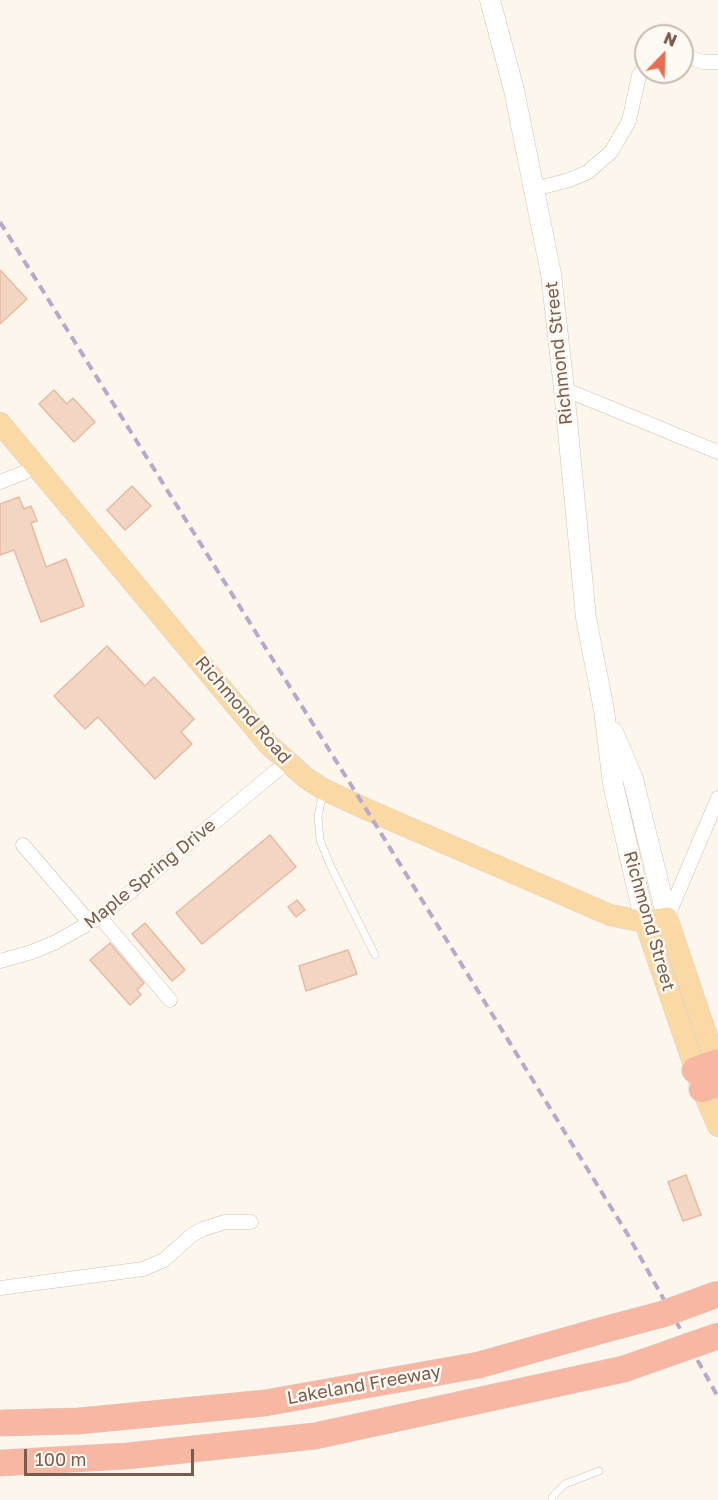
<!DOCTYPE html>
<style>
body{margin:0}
#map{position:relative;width:718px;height:1500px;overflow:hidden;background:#fdf6ec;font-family:"Golos Text",sans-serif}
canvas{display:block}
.north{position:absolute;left:634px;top:24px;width:60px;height:60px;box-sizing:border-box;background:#fffaf3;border:2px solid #cabbb1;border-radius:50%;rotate:23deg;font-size:16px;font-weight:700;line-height:24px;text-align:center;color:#7a5c4d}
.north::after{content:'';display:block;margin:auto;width:21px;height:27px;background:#e76f51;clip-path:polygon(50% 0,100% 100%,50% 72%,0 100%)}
.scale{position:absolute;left:24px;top:1449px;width:170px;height:27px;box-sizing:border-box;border:3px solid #7a5c4d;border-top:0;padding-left:8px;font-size:18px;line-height:21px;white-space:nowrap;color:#7a5c4d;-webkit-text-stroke:4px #fffaf3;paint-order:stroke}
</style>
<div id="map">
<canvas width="718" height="1500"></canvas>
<div class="north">N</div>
<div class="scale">100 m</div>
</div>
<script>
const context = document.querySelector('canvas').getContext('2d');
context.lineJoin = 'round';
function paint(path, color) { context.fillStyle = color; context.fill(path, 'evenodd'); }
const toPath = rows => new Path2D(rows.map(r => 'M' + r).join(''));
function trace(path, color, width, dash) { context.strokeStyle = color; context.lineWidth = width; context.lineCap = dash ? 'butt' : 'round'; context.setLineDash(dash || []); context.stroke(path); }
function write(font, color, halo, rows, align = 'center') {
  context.font = font + ' "Golos Text",sans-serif'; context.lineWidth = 5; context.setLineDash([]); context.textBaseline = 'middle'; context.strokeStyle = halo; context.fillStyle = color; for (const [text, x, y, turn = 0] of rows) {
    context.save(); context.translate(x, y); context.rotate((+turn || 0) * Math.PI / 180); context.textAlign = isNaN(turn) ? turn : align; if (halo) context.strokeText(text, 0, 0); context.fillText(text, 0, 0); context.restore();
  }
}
const building = toPath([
 [0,270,27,299,0,324,0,270],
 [54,390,67,404,73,398,95,422,74,442,39,404,54,390],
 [132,486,151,506,125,530,107,510,132,486],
 [19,497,24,509,31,506,37,521,31,523,46,567,66,559,84,606,41,622,14,550,0,555,0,504,19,497],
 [107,646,145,686,154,677,194,719,181,732,192,744,155,779,98,717,85,729,54,696,107,646],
 [270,835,296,867,202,944,176,913,270,835],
 [297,900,305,910,296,917,288,907,297,900],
 [145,923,185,970,172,981,132,934,145,923],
 [110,943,144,983,137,990,141,995,130,1005,90,960,110,943],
 [348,950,357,974,306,991,299,966,348,950],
 [686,1175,701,1215,683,1221,668,1182,686,1175]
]);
paint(building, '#f3d5c3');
trace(building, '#e6bba3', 1.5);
const service = toPath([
 [323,792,318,816,320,840,331,867,375,955],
 [552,1500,552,1497,565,1484,599,1471]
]);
const minor = toPath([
 [682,55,703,62,718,62],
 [535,189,569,180,588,172,611,152,629,121,639,75,646,66],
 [564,389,718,452],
 [0,482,23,473,36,465],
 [23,845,90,923],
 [100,917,170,1000],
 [667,918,718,798],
 [0,961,32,952,54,943,100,917,287,762],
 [0,1288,143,1269,164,1260,192,1235,203,1229,225,1222,251,1222]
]);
const secondary = toPath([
 [490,0,514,90,551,274,564,389,586,618,604,710,613,784,645,922],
 [613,732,633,779,667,918]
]);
const primary = toPath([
 [0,423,268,744,306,778,323,789,366,809,610,915,645,922,667,918,718,1069],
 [645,922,702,1089,718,1126]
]);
const motorway = toPath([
 [695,1070,718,1062],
 [702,1089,718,1084],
 [0,1423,79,1421,265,1403,479,1365,603,1330],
 [0,1463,127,1456,315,1436,624,1369]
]);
trace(service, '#d1beb0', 8);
trace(minor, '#d1beb0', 15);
trace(secondary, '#d6c0b0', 21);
trace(primary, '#dad1cd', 22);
trace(motorway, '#dad1cd', 27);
trace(service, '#fff', 7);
trace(minor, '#fff', 14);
trace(secondary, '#fff', 20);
trace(primary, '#fbd9a5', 21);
trace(motorway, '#f7b7a3', 26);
trace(toPath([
 [0,222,366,809,628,1235,718,1397]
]), '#b9a8c9', 4, [9, 6]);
const motorwayBridge = toPath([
 [603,1330,663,1314,718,1294],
 [624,1369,718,1336]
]);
trace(motorwayBridge, '#dad1cd', 27, []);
trace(motorwayBridge, '#f7b7a3', 26);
write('18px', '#7a5c4d', '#fffaf3', [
 ["Richmond Street",559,353,-96],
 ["Richmond Road",243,710,49],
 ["Maple Spring Drive",150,874,-39],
 ["Richmond Street",649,921,74],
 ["Lakeland Freeway",364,1385,-10]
]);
</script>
